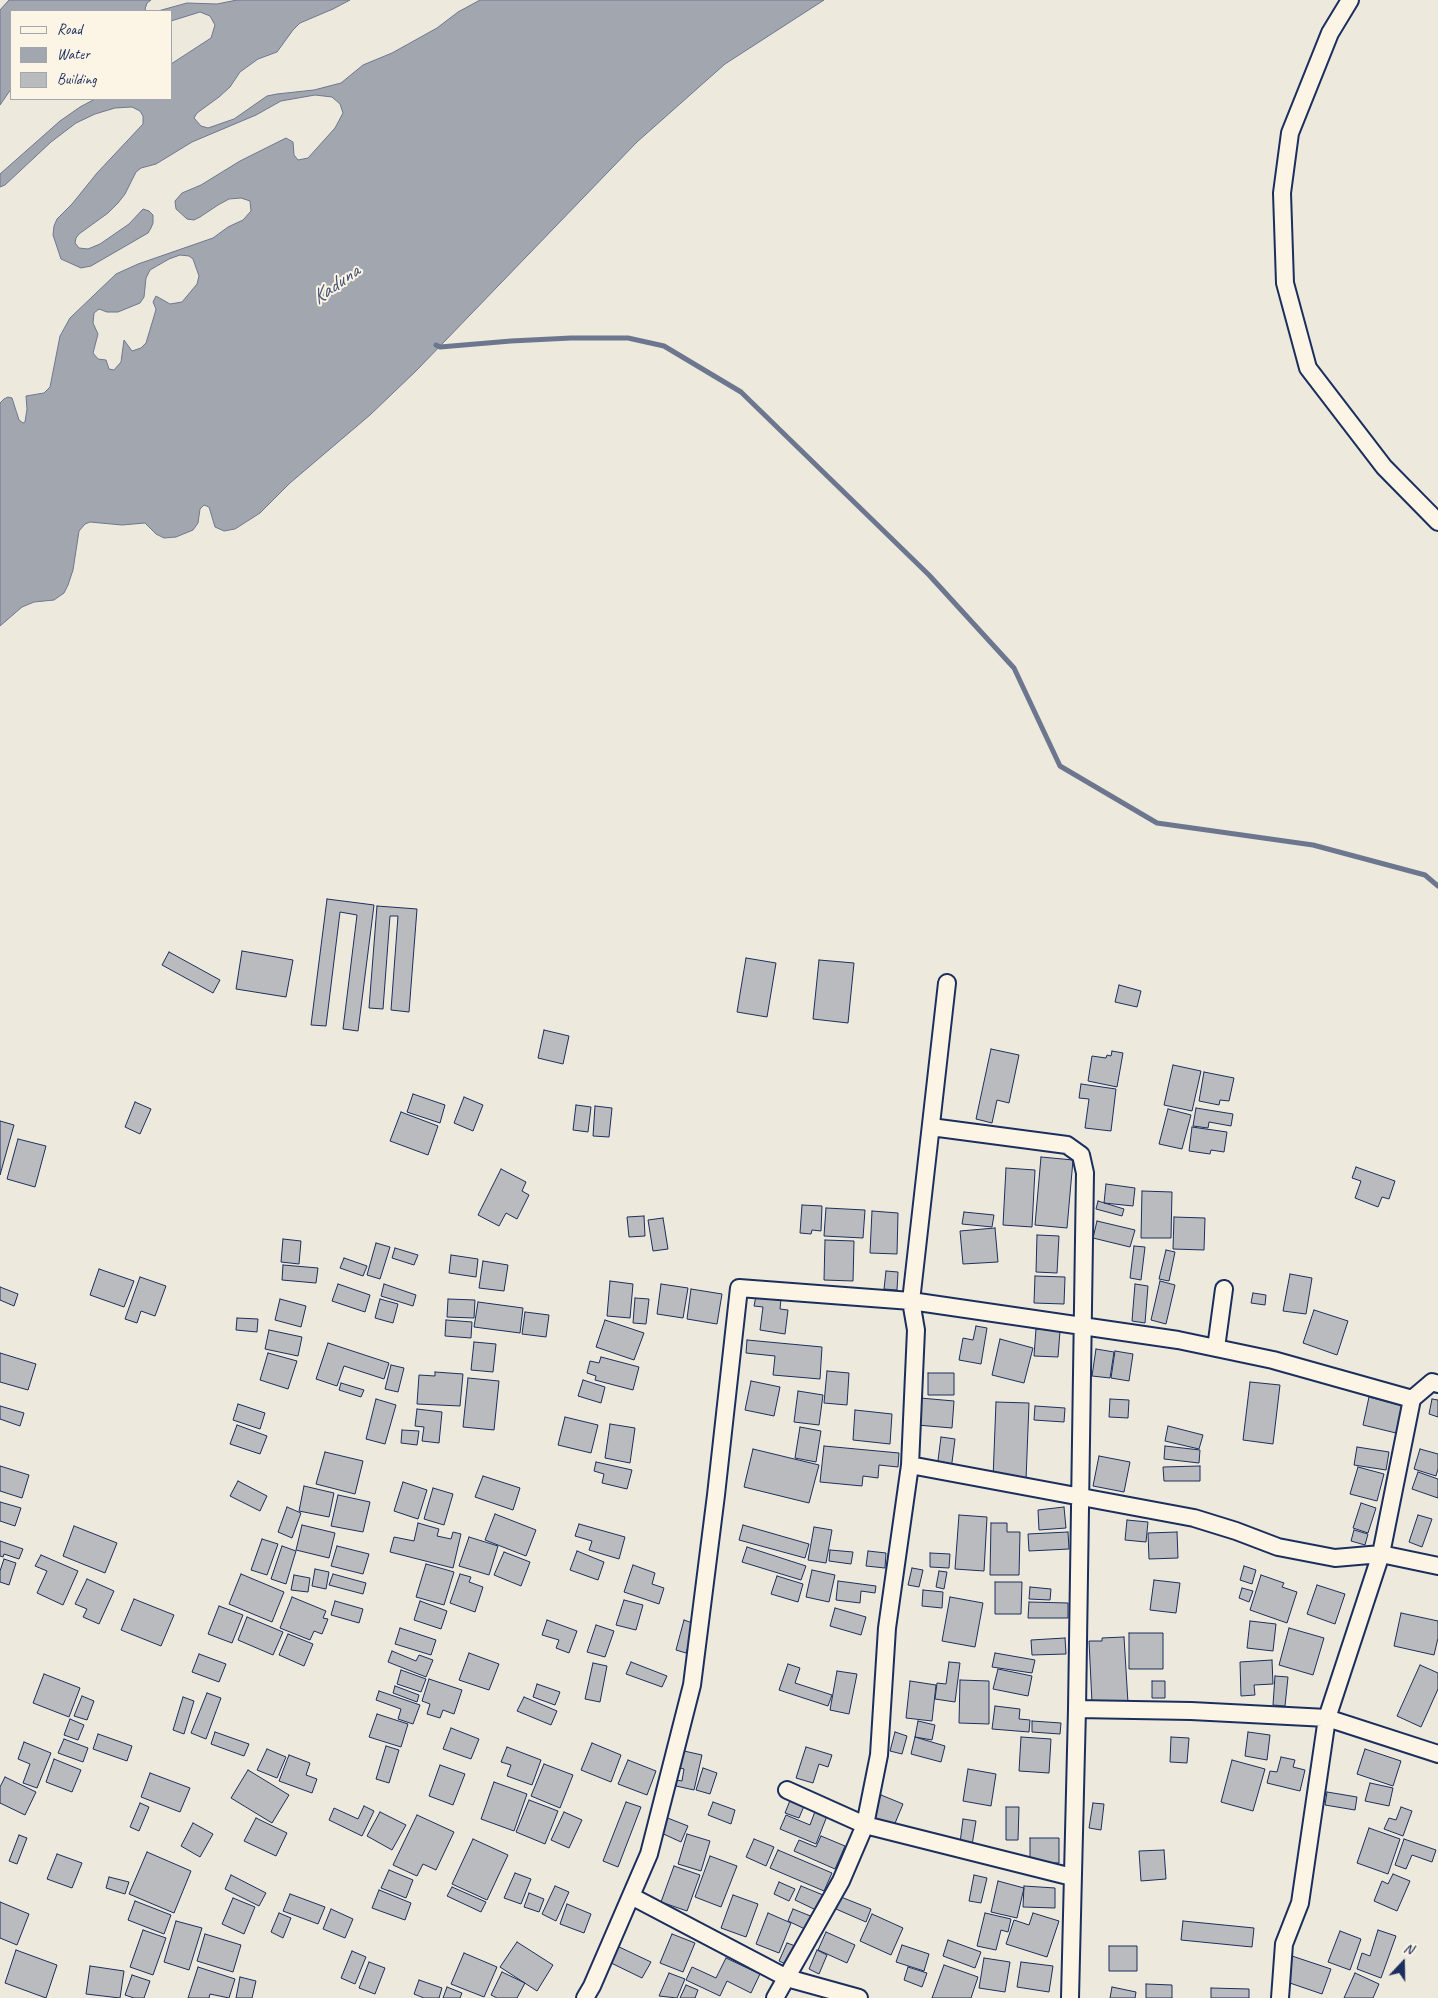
<!DOCTYPE html>
<style>
body{margin:0}
#map{position:relative;width:1438px;height:1998px;overflow:hidden;background:#eee9dd;font-family:Caveat,sans-serif}
canvas{display:block}
.legend{position:absolute;left:10px;top:10px;width:162px;height:90px;box-sizing:border-box;background:#fcf5e5;border:1px solid #a2a6af;margin:0;padding:6px 9px;list-style:none;font-size:15px;color:#1b2f5e}
.legend li{display:flex;align-items:center;gap:10px;height:25px}
.legend b{width:25px;border:1px solid #a2a6af}
.north{position:absolute;left:1378px;top:1938px;width:50px;height:50px;-webkit-text-stroke:4px #fcf5e5;paint-order:stroke;rotate:21deg;font-size:14px;font-weight:700;line-height:20px;text-align:center;color:#1b2f5e}
.north::after{content:'';display:block;margin:auto;width:18px;height:22px;background:#1b2f5e;clip-path:polygon(50% 0,100% 100%,50% 72%,0 100%)}
</style>
<div id="map">
<canvas width="1438" height="1998"></canvas>
<ul class="legend">
<li><b style="height:6px;background:#fcf5e5"></b>Road</li>
<li><b style="height:14px;background:#a2a7af"></b>Water</li>
<li><b style="height:14px;background:#babbbe"></b>Building</li>
</ul>
<div class="north">N</div>
</div>
<script>
const context = document.querySelector('canvas').getContext('2d');
context.lineJoin = 'round';
function paint(path, color) { context.fillStyle = color; context.fill(path, 'evenodd'); }
const toPath = rows => new Path2D(rows.map(r => 'M' + r).join(''));
function trace(path, color, width, dash) { context.strokeStyle = color; context.lineWidth = width; context.lineCap = dash ? 'butt' : 'round'; context.setLineDash(dash || []); context.stroke(path); }
function write(font, color, halo, rows, align = 'center') {
  context.font = font + ' Caveat,sans-serif'; context.lineWidth = 4; context.setLineDash([]); context.textBaseline = 'middle'; context.strokeStyle = halo; context.fillStyle = color; for (const [text, x, y, turn = 0] of rows) {
    context.save(); context.translate(x, y); context.rotate((+turn || 0) * Math.PI / 180); context.textAlign = isNaN(turn) ? turn : align; if (halo) context.strokeText(text, 0, 0); context.fillText(text, 0, 0); context.restore();
  }
}
const water = toPath([
 [9,0,151,0,147,3,145,9,147,11,11,11,11,89,0,105,0,10,9,0],
 [237,0,350,0,333,9,300,23,293,30,277,52,258,59,240,72,230,87,219,97,197,113,194,118,201,126,208,128,234,119,267,96,277,94,314,90,341,83,363,65,392,53,437,28,458,12,480,0,824,0,725,64,637,142,416,371,370,415,290,483,260,513,235,529,224,531,215,527,209,507,204,505,200,509,198,523,193,530,176,537,164,538,156,534,145,523,122,525,90,522,85,524,79,531,73,570,68,585,64,593,54,600,34,602,22,607,0,626,0,403,4,399,8,397,12,398,19,420,23,423,25,422,27,409,26,396,44,393,50,387,60,336,70,318,116,274,138,264,213,238,228,227,243,220,251,211,250,201,241,198,229,199,218,205,200,217,194,220,187,219,176,209,175,201,182,193,201,185,240,161,286,138,293,142,294,155,298,160,308,158,335,128,343,113,340,104,332,97,315,95,281,101,256,115,192,142,156,164,141,168,136,172,125,194,118,203,108,213,79,234,76,238,75,243,79,248,88,249,100,244,129,224,143,209,149,211,153,215,153,223,151,228,148,233,91,266,81,268,61,259,53,235,54,226,57,219,72,204,97,173,143,124,143,116,140,111,132,107,115,108,95,114,76,123,51,142,5,185,0,187,0,174,60,121,80,107,95,99,171,99,171,64,211,38,215,25,210,16,200,12,171,21,171,11,158,11,187,3,217,4,237,0],
 [180,255,189,256,193,259,199,276,197,284,182,302,170,304,156,296,153,302,156,309,155,313,146,343,141,348,132,351,124,340,121,362,114,370,109,369,106,360,98,359,93,353,98,334,93,323,94,313,99,309,107,312,118,312,140,303,144,297,146,278,150,270,169,259,180,255]
]);
paint(water, '#a2a7af');
trace(water, '#6c778f', 1);
trace(toPath([
 [436,345,440,347,511,341,571,338,628,338,664,346,741,392,929,575,1014,668,1060,766,1157,823,1313,845,1425,875,1438,886]
]), '#6c778f', 5);
const building = toPath([
 [327,899,374,905,358,1031,343,1029,357,915,340,912,326,1026,311,1025,327,899],
 [377,906,417,909,409,1012,391,1010,398,916,390,916,383,1009,369,1008,377,906],
 [242,951,293,960,286,997,236,989,242,951],
 [169,952,220,980,213,993,162,965,169,952],
 [746,958,776,963,767,1017,737,1012,746,958],
 [819,960,854,963,848,1023,813,1019,819,960],
 [1119,985,1141,991,1137,1007,1115,1002,1119,985],
 [544,1030,569,1036,563,1064,538,1058,544,1030],
 [991,1049,1019,1055,1009,1103,997,1100,992,1123,976,1119,991,1049],
 [1112,1051,1123,1053,1117,1087,1088,1081,1092,1056,1106,1058,1107,1055,1111,1056,1112,1051],
 [1173,1065,1201,1071,1192,1111,1164,1105,1173,1065],
 [1204,1072,1234,1078,1229,1101,1220,1100,1219,1105,1199,1101,1204,1072],
 [1081,1084,1116,1089,1111,1131,1085,1128,1089,1099,1079,1098,1081,1084],
 [413,1094,445,1105,440,1123,407,1112,413,1094],
 [464,1097,483,1105,473,1131,454,1123,464,1097],
 [135,1102,151,1109,140,1134,125,1127,135,1102],
 [576,1105,591,1107,588,1132,573,1130,576,1105],
 [595,1106,612,1108,609,1137,593,1136,595,1106],
 [1196,1108,1233,1114,1231,1126,1209,1122,1208,1128,1193,1126,1196,1108],
 [1168,1109,1191,1115,1182,1149,1159,1144,1168,1109],
 [401,1112,438,1126,428,1155,390,1141,401,1112],
 [0,1121,14,1125,0,1175,0,1121],
 [1192,1127,1227,1132,1224,1152,1211,1150,1210,1154,1189,1151,1192,1127],
 [18,1139,46,1146,35,1187,7,1179,18,1139],
 [1041,1157,1073,1160,1067,1228,1035,1225,1041,1157],
 [1356,1167,1395,1181,1389,1199,1382,1197,1378,1207,1355,1198,1361,1181,1352,1178,1356,1167],
 [1006,1168,1035,1170,1032,1227,1003,1225,1006,1168],
 [501,1169,526,1182,522,1191,529,1195,517,1219,506,1213,499,1226,478,1215,501,1169],
 [1106,1184,1135,1188,1133,1206,1104,1203,1106,1184],
 [1142,1191,1172,1192,1171,1238,1141,1238,1142,1191],
 [1098,1201,1124,1209,1122,1216,1096,1209,1098,1201],
 [802,1205,822,1206,821,1231,812,1230,811,1234,800,1233,802,1205],
 [826,1208,865,1210,863,1238,824,1236,826,1208],
 [872,1211,898,1213,897,1254,870,1253,872,1211],
 [964,1212,994,1215,992,1227,962,1224,964,1212],
 [644,1216,645,1236,629,1237,627,1217,644,1216],
 [1174,1217,1205,1218,1204,1250,1173,1249,1174,1217],
 [663,1218,668,1249,653,1251,648,1220,663,1218],
 [1097,1221,1135,1230,1130,1247,1093,1238,1097,1221],
 [995,1228,998,1262,963,1264,960,1231,995,1228],
 [1037,1235,1059,1236,1057,1273,1036,1272,1037,1235],
 [283,1239,301,1241,299,1264,281,1262,283,1239],
 [825,1240,854,1241,853,1281,824,1280,825,1240],
 [376,1243,390,1247,380,1279,367,1275,376,1243],
 [1134,1246,1145,1247,1141,1280,1130,1278,1134,1246],
 [395,1248,418,1255,414,1265,392,1258,395,1248],
 [1166,1250,1175,1252,1169,1281,1159,1279,1166,1250],
 [451,1255,478,1259,476,1277,449,1273,451,1255],
 [344,1258,367,1266,363,1276,340,1268,344,1258],
 [483,1261,508,1265,504,1291,479,1288,483,1261],
 [283,1265,318,1268,316,1283,282,1280,283,1265],
 [99,1269,134,1281,124,1307,90,1295,99,1269],
 [886,1271,898,1272,897,1290,884,1289,886,1271],
 [1290,1274,1312,1278,1306,1314,1283,1311,1290,1274],
 [1035,1276,1065,1277,1064,1304,1034,1303,1035,1276],
 [140,1277,166,1286,155,1316,141,1311,137,1323,125,1319,140,1277],
 [610,1281,633,1284,630,1318,607,1316,610,1281],
 [1160,1281,1175,1285,1166,1324,1151,1320,1160,1281],
 [338,1284,370,1295,365,1312,332,1301,338,1284],
 [384,1284,416,1295,413,1306,381,1296,384,1284],
 [661,1284,688,1288,683,1318,657,1314,661,1284],
 [1135,1284,1148,1286,1145,1323,1132,1321,1135,1284],
 [0,1287,18,1294,14,1306,0,1300,0,1287],
 [691,1289,722,1294,717,1324,687,1319,691,1289],
 [1253,1293,1266,1295,1265,1305,1251,1303,1253,1293],
 [756,1296,781,1299,780,1309,788,1310,785,1334,760,1330,763,1307,754,1306,756,1296],
 [635,1298,649,1299,646,1324,633,1323,635,1298],
 [280,1299,306,1306,301,1327,275,1320,280,1299],
 [380,1299,398,1304,393,1323,375,1318,380,1299],
 [448,1299,475,1300,474,1318,447,1317,448,1299],
 [478,1302,523,1308,520,1333,474,1327,478,1302],
 [1314,1310,1348,1321,1337,1355,1303,1343,1314,1310],
 [525,1312,549,1315,546,1337,522,1334,525,1312],
 [237,1318,258,1319,257,1332,236,1330,237,1318],
 [446,1320,472,1322,471,1338,445,1336,446,1320],
 [605,1320,644,1333,634,1360,596,1347,605,1320],
 [976,1326,987,1328,981,1364,959,1360,963,1338,973,1340,976,1326],
 [1036,1329,1060,1331,1058,1357,1034,1356,1036,1329],
 [269,1330,302,1337,298,1356,265,1349,269,1330],
 [1000,1339,1033,1348,1024,1383,992,1375,1000,1339],
 [747,1340,822,1347,820,1379,773,1375,775,1356,746,1353,747,1340],
 [474,1342,496,1344,493,1372,471,1370,474,1342],
 [328,1343,389,1363,384,1379,344,1366,337,1386,316,1379,328,1343],
 [1096,1349,1114,1352,1110,1378,1092,1376,1096,1349],
 [1115,1351,1133,1354,1129,1381,1111,1378,1115,1351],
 [0,1353,36,1364,28,1390,0,1382,0,1353],
 [268,1353,297,1361,288,1389,260,1380,268,1353],
 [601,1357,639,1367,633,1390,595,1380,596,1376,587,1373,590,1361,599,1363,601,1357],
 [391,1365,404,1368,398,1392,385,1389,391,1365],
 [827,1371,849,1373,847,1405,824,1403,827,1371],
 [435,1372,463,1374,460,1406,417,1404,419,1375,435,1376,435,1372],
 [928,1373,954,1373,954,1395,928,1395,928,1373],
 [468,1378,499,1381,494,1430,463,1427,468,1378],
 [583,1380,605,1387,601,1403,578,1396,583,1380],
 [751,1381,780,1387,774,1416,745,1410,751,1381],
 [1250,1382,1280,1385,1273,1444,1243,1440,1250,1382],
 [341,1383,364,1390,361,1397,339,1390,341,1383],
 [798,1391,823,1395,819,1425,794,1422,798,1391],
 [1369,1397,1403,1406,1396,1433,1363,1425,1369,1397],
 [920,1398,954,1401,952,1428,917,1425,920,1398],
 [376,1399,396,1405,385,1444,366,1439,376,1399],
 [1110,1399,1129,1400,1128,1418,1109,1417,1110,1399],
 [1432,1399,1438,1400,1438,1417,1429,1414,1432,1399],
 [996,1402,1029,1403,1026,1480,993,1479,996,1402],
 [238,1404,265,1413,260,1429,233,1420,238,1404],
 [0,1406,24,1413,20,1426,0,1419,0,1406],
 [1035,1406,1065,1408,1064,1422,1034,1420,1035,1406],
 [417,1409,442,1412,439,1443,422,1441,424,1427,415,1426,417,1409],
 [855,1410,892,1414,890,1444,853,1440,855,1410],
 [565,1417,598,1425,591,1453,558,1445,565,1417],
 [610,1424,635,1428,630,1463,605,1458,610,1424],
 [237,1425,267,1436,260,1454,230,1444,237,1425],
 [1168,1426,1203,1435,1199,1449,1165,1441,1168,1426],
 [800,1427,821,1431,816,1462,795,1458,800,1427],
 [402,1430,419,1431,417,1445,401,1443,402,1430],
 [941,1437,955,1439,951,1470,937,1468,941,1437],
 [824,1446,899,1453,898,1467,879,1465,878,1478,863,1476,862,1486,820,1482,824,1446],
 [1165,1446,1200,1450,1199,1463,1164,1459,1165,1446],
 [1357,1447,1389,1452,1386,1470,1354,1465,1357,1447],
 [753,1449,819,1465,809,1503,744,1487,753,1449],
 [1420,1449,1438,1454,1438,1469,1436,1476,1414,1469,1420,1449],
 [325,1452,363,1461,355,1494,316,1484,325,1452],
 [1099,1456,1130,1462,1124,1492,1093,1486,1099,1456],
 [596,1462,632,1470,627,1489,602,1483,604,1474,594,1471,596,1462],
 [0,1466,29,1475,22,1498,0,1491,0,1466],
 [1200,1466,1200,1481,1164,1481,1163,1467,1200,1466],
 [1358,1467,1384,1474,1377,1501,1350,1494,1358,1467],
 [1418,1472,1438,1479,1438,1498,1412,1489,1418,1472],
 [483,1476,520,1488,513,1510,475,1497,483,1476],
 [238,1481,267,1496,260,1511,230,1496,238,1481],
 [403,1482,427,1490,418,1519,394,1511,403,1482],
 [304,1486,334,1493,329,1517,299,1511,304,1486],
 [433,1488,453,1494,444,1525,424,1519,433,1488],
 [338,1495,370,1502,363,1532,331,1526,338,1495],
 [0,1502,21,1508,15,1526,0,1521,0,1502],
 [1361,1503,1376,1508,1368,1533,1353,1528,1361,1503],
 [287,1507,301,1513,292,1538,278,1532,287,1507],
 [1064,1507,1066,1528,1039,1530,1038,1510,1064,1507],
 [495,1514,536,1530,526,1556,485,1540,495,1514],
 [959,1515,987,1517,984,1571,955,1569,959,1515],
 [1418,1515,1432,1519,1422,1547,1409,1542,1418,1515],
 [1127,1520,1148,1522,1146,1542,1125,1540,1127,1520],
 [418,1523,439,1529,437,1536,451,1539,453,1532,461,1534,453,1568,390,1552,394,1537,414,1541,418,1523],
 [991,1523,1007,1523,1007,1532,1020,1532,1019,1575,990,1575,991,1523],
 [579,1524,625,1537,619,1559,589,1550,592,1541,575,1536,579,1524],
 [302,1525,335,1533,329,1558,296,1550,302,1525],
 [743,1525,809,1544,805,1558,739,1540,743,1525],
 [74,1526,117,1543,105,1573,63,1556,74,1526],
 [814,1527,832,1530,826,1563,808,1560,814,1527],
 [1354,1530,1368,1534,1365,1545,1351,1541,1354,1530],
 [1068,1532,1069,1549,1029,1551,1028,1534,1068,1532],
 [1177,1532,1178,1558,1149,1559,1148,1533,1177,1532],
 [469,1537,498,1546,489,1575,459,1566,469,1537],
 [262,1539,278,1544,267,1575,251,1570,262,1539],
 [0,1541,23,1549,19,1559,4,1554,3,1557,0,1556,0,1541],
 [282,1546,296,1551,286,1584,271,1579,282,1546],
 [337,1546,369,1554,363,1574,331,1566,337,1546],
 [747,1547,806,1566,801,1580,742,1562,747,1547],
 [830,1550,853,1552,851,1564,829,1561,830,1550],
 [577,1551,604,1562,598,1580,570,1570,577,1551],
 [868,1551,886,1553,885,1568,866,1566,868,1551],
 [504,1552,530,1562,521,1586,494,1575,504,1552],
 [930,1553,950,1554,949,1568,930,1567,930,1553],
 [41,1555,78,1571,63,1605,37,1593,47,1571,35,1566,41,1555],
 [4,1559,16,1563,9,1585,0,1582,0,1571,4,1559],
 [426,1564,454,1572,444,1605,416,1597,426,1564],
 [633,1565,655,1573,652,1584,664,1588,659,1604,624,1592,633,1565],
 [1244,1566,1256,1570,1252,1584,1240,1580,1244,1566],
 [912,1568,923,1570,919,1587,908,1585,912,1568],
 [315,1569,329,1572,326,1589,312,1586,315,1569],
 [812,1570,835,1575,829,1602,806,1597,812,1570],
 [939,1571,947,1572,944,1589,936,1587,939,1571],
 [241,1574,284,1592,272,1622,229,1604,241,1574],
 [333,1574,366,1583,363,1594,329,1585,333,1574],
 [460,1574,471,1577,469,1582,483,1587,475,1612,450,1603,460,1574],
 [294,1575,310,1578,308,1592,291,1590,294,1575],
 [1261,1575,1284,1583,1282,1587,1297,1592,1287,1623,1250,1610,1261,1575],
 [777,1576,803,1584,798,1602,771,1594,777,1576],
 [87,1579,114,1591,99,1624,83,1617,87,1609,75,1604,87,1579],
 [1154,1580,1180,1583,1176,1613,1150,1610,1154,1580],
 [838,1581,876,1586,875,1593,861,1591,860,1603,836,1600,838,1581],
 [995,1582,1022,1582,1021,1614,995,1614,995,1582],
 [1317,1585,1345,1594,1335,1624,1307,1614,1317,1585],
 [1030,1587,1051,1589,1050,1600,1029,1599,1030,1587],
 [1242,1588,1253,1591,1249,1602,1239,1598,1242,1588],
 [923,1590,943,1592,942,1608,922,1606,923,1590],
 [292,1597,326,1611,323,1618,328,1619,322,1634,314,1631,310,1640,280,1628,292,1597],
 [950,1597,983,1603,975,1647,942,1641,950,1597],
 [134,1599,174,1615,161,1646,121,1630,134,1599],
 [624,1600,643,1605,636,1630,616,1625,624,1600],
 [335,1601,363,1609,359,1623,331,1615,335,1601],
 [420,1601,447,1611,441,1629,414,1620,420,1601],
 [1029,1602,1068,1603,1068,1618,1028,1618,1029,1602],
 [219,1606,243,1615,232,1643,208,1634,219,1606],
 [835,1608,866,1617,861,1635,830,1626,835,1608],
 [1401,1613,1438,1621,1438,1638,1434,1655,1394,1646,1401,1613],
 [247,1617,283,1632,273,1655,238,1640,247,1617],
 [547,1620,577,1631,569,1653,556,1648,559,1640,542,1635,547,1620],
 [684,1620,695,1624,686,1653,676,1650,684,1620],
 [1250,1621,1276,1624,1273,1651,1247,1648,1250,1621],
 [596,1625,614,1631,605,1657,587,1652,596,1625],
 [400,1628,436,1640,431,1655,395,1644,400,1628],
 [1289,1628,1324,1638,1313,1675,1279,1665,1289,1628],
 [1129,1633,1163,1633,1163,1669,1129,1669,1129,1633],
 [288,1634,313,1644,304,1666,279,1655,288,1634],
 [1124,1637,1128,1703,1092,1703,1089,1641,1102,1641,1102,1638,1124,1637],
 [1065,1638,1066,1654,1032,1655,1031,1640,1065,1638],
 [392,1651,416,1661,419,1655,433,1660,426,1677,388,1662,392,1651],
 [469,1653,499,1664,489,1690,459,1680,469,1653],
 [995,1653,1035,1660,1032,1673,992,1667,995,1653],
 [199,1654,226,1664,219,1682,192,1672,199,1654],
 [1272,1660,1273,1684,1254,1685,1255,1695,1241,1696,1240,1662,1272,1660],
 [631,1662,667,1676,662,1687,626,1674,631,1662],
 [949,1662,960,1663,955,1702,935,1699,937,1683,946,1684,949,1662],
 [593,1663,607,1666,600,1702,585,1699,593,1663],
 [788,1664,800,1668,795,1683,832,1695,828,1706,779,1690,788,1664],
 [1420,1665,1438,1673,1438,1689,1421,1727,1397,1716,1420,1665],
 [998,1669,1032,1676,1028,1696,993,1689,998,1669],
 [401,1670,426,1679,421,1692,397,1684,401,1670],
 [837,1671,857,1674,849,1714,830,1710,837,1671],
 [44,1674,80,1688,69,1717,33,1703,44,1674],
 [1275,1676,1288,1677,1285,1706,1273,1705,1275,1676],
 [429,1679,462,1690,454,1714,443,1710,440,1718,427,1714,430,1704,422,1701,429,1679],
 [960,1680,989,1681,989,1724,959,1723,960,1680],
 [910,1681,936,1685,932,1721,906,1718,910,1681],
 [1152,1681,1165,1681,1165,1698,1152,1698,1152,1681],
 [537,1684,560,1692,555,1705,533,1697,537,1684],
 [395,1686,419,1695,417,1702,393,1693,395,1686],
 [379,1691,420,1705,413,1724,398,1719,401,1709,376,1700,379,1691],
 [207,1693,221,1698,206,1739,191,1733,207,1693],
 [82,1696,94,1701,87,1720,74,1716,82,1696],
 [183,1697,194,1701,184,1734,173,1730,183,1697],
 [524,1697,557,1711,551,1725,517,1711,524,1697],
 [995,1706,1020,1709,1019,1719,1030,1720,1029,1732,992,1729,995,1706],
 [377,1714,408,1724,401,1747,369,1737,377,1714],
 [70,1719,84,1725,78,1740,64,1735,70,1719],
 [918,1721,935,1725,932,1740,915,1737,918,1721],
 [1032,1721,1061,1723,1060,1734,1032,1732,1032,1721],
 [451,1728,479,1739,471,1759,443,1749,451,1728],
 [215,1732,249,1744,244,1756,211,1744,215,1732],
 [895,1732,907,1736,902,1754,890,1751,895,1732],
 [1248,1732,1270,1735,1267,1760,1245,1756,1248,1732],
 [98,1734,132,1746,127,1761,93,1749,98,1734],
 [915,1737,945,1746,941,1762,911,1754,915,1737],
 [1021,1737,1051,1739,1049,1773,1019,1771,1021,1737],
 [1171,1737,1189,1738,1187,1763,1170,1762,1171,1737],
 [64,1739,88,1748,83,1762,58,1753,64,1739],
 [24,1742,51,1753,37,1788,23,1783,30,1764,18,1759,24,1742],
 [592,1743,621,1755,611,1782,581,1770,592,1743],
 [386,1746,399,1750,389,1783,376,1779,386,1746],
 [507,1747,541,1760,532,1785,507,1776,511,1765,501,1762,507,1747],
 [806,1747,832,1755,828,1767,819,1764,813,1783,796,1778,806,1747],
 [267,1749,286,1757,277,1778,257,1770,267,1749],
 [1365,1749,1401,1761,1393,1786,1357,1774,1365,1749],
 [684,1751,702,1755,694,1790,676,1786,677,1780,682,1781,684,1769,680,1768,684,1751],
 [289,1755,310,1763,306,1775,317,1779,312,1793,279,1781,289,1755],
 [1281,1757,1295,1760,1293,1767,1305,1770,1300,1791,1267,1783,1270,1771,1277,1772,1281,1757],
 [54,1759,81,1770,72,1792,46,1782,54,1759],
 [628,1760,656,1771,647,1795,618,1784,628,1760],
 [1232,1760,1265,1769,1253,1811,1221,1802,1232,1760],
 [544,1764,573,1775,560,1808,531,1796,544,1764],
 [440,1765,465,1774,453,1805,429,1796,440,1765],
 [703,1768,717,1773,710,1794,696,1790,703,1768],
 [968,1769,996,1774,991,1806,963,1801,968,1769],
 [248,1770,289,1795,272,1823,231,1798,248,1770],
 [150,1773,190,1788,180,1812,141,1797,150,1773],
 [5,1777,36,1792,25,1815,0,1803,0,1787,5,1777],
 [494,1782,527,1794,514,1831,481,1819,494,1782],
 [1370,1783,1393,1788,1389,1806,1365,1801,1370,1783],
 [1327,1792,1357,1797,1355,1810,1325,1805,1327,1792],
 [793,1793,807,1799,799,1818,785,1813,793,1793],
 [881,1795,903,1804,893,1828,871,1819,881,1795],
 [529,1800,558,1811,545,1844,516,1832,529,1800],
 [626,1802,641,1807,618,1867,603,1861,626,1802],
 [713,1802,735,1810,731,1824,708,1815,713,1802],
 [140,1803,149,1807,139,1831,130,1827,140,1803],
 [1093,1803,1104,1804,1101,1830,1089,1828,1093,1803],
 [364,1806,374,1811,362,1836,329,1820,334,1808,358,1819,364,1806],
 [817,1806,829,1811,816,1844,780,1829,786,1815,810,1825,817,1806],
 [1006,1807,1019,1807,1018,1840,1006,1840,1006,1807],
 [1401,1807,1412,1811,1403,1836,1384,1829,1389,1818,1396,1820,1401,1807],
 [380,1812,406,1825,392,1850,367,1836,380,1812],
 [564,1812,582,1820,569,1848,551,1840,564,1812],
 [417,1815,454,1832,436,1870,423,1864,417,1876,393,1865,417,1815],
 [665,1817,688,1826,681,1842,659,1832,665,1817],
 [256,1818,287,1833,276,1856,244,1841,256,1818],
 [963,1819,976,1821,972,1845,960,1843,963,1819],
 [193,1823,213,1834,200,1857,181,1846,193,1823],
 [1369,1828,1400,1839,1388,1874,1357,1863,1369,1828],
 [687,1834,710,1841,701,1871,678,1864,687,1834],
 [19,1835,27,1838,17,1864,9,1861,19,1835],
 [821,1836,845,1846,835,1869,794,1851,799,1840,816,1847,821,1836],
 [1030,1838,1059,1838,1059,1863,1030,1863,1030,1838],
 [473,1839,508,1855,487,1900,452,1884,473,1839],
 [754,1839,774,1847,766,1866,746,1857,754,1839],
 [1404,1839,1436,1850,1432,1862,1412,1855,1406,1869,1395,1865,1404,1839],
 [778,1850,832,1873,824,1891,770,1868,778,1850],
 [1164,1850,1166,1879,1141,1881,1139,1851,1164,1850],
 [147,1852,191,1871,174,1913,129,1894,147,1852],
 [57,1854,82,1863,72,1888,47,1879,57,1854],
 [710,1856,737,1866,721,1907,695,1897,710,1856],
 [674,1866,700,1875,687,1911,661,1902,674,1866],
 [389,1870,413,1880,406,1898,381,1888,389,1870],
 [515,1873,531,1879,521,1904,504,1898,515,1873],
 [1393,1874,1410,1881,1397,1911,1374,1901,1382,1881,1388,1884,1393,1874],
 [231,1875,266,1893,259,1906,225,1889,231,1875],
 [974,1875,987,1878,981,1903,969,1901,974,1875],
 [109,1877,129,1882,125,1894,106,1888,109,1877],
 [998,1881,1024,1888,1017,1918,991,1912,998,1881],
 [779,1882,795,1889,789,1901,774,1894,779,1882],
 [555,1886,569,1892,556,1921,542,1914,555,1886],
 [801,1886,823,1895,816,1910,795,1900,801,1886],
 [1024,1886,1055,1888,1055,1908,1023,1907,1024,1886],
 [452,1887,486,1902,481,1912,447,1896,452,1887],
 [379,1890,411,1903,405,1920,372,1908,379,1890],
 [529,1893,544,1899,539,1912,524,1907,529,1893],
 [290,1894,325,1907,318,1924,283,1911,290,1894],
 [733,1895,758,1904,746,1937,721,1928,733,1895],
 [841,1897,871,1909,866,1922,836,1909,841,1897],
 [233,1898,255,1907,244,1934,222,1924,233,1898],
 [135,1901,171,1915,164,1934,128,1920,135,1901],
 [0,1902,29,1914,17,1945,0,1938,0,1902],
 [567,1904,591,1914,584,1933,560,1924,567,1904],
 [331,1909,353,1919,345,1938,323,1929,331,1909],
 [793,1909,813,1917,807,1930,788,1921,793,1909],
 [279,1913,291,1918,283,1938,271,1932,279,1913],
 [768,1913,791,1923,779,1953,756,1944,768,1913],
 [985,1913,1011,1919,1008,1932,1001,1930,996,1950,977,1946,985,1913],
 [1033,1913,1059,1921,1047,1957,1006,1944,1014,1920,1029,1925,1033,1913],
 [872,1914,903,1928,891,1955,860,1941,872,1914],
 [176,1921,202,1928,189,1970,164,1962,176,1921],
 [1183,1921,1254,1928,1252,1947,1181,1940,1183,1921],
 [143,1930,166,1938,153,1975,130,1967,143,1930],
 [1378,1930,1396,1936,1381,1978,1357,1969,1362,1953,1370,1956,1378,1930],
 [1340,1931,1361,1939,1350,1970,1328,1962,1340,1931],
 [826,1932,855,1945,847,1963,818,1950,826,1932],
 [205,1934,241,1945,233,1972,197,1961,205,1934],
 [672,1934,695,1943,683,1972,660,1963,672,1934],
 [948,1940,981,1952,975,1968,943,1956,948,1940],
 [517,1942,553,1965,537,1991,500,1967,517,1942],
 [787,1943,798,1947,790,1966,779,1961,787,1943],
 [615,1945,651,1962,642,1978,607,1961,615,1945],
 [902,1945,929,1954,924,1971,896,1962,902,1945],
 [1109,1946,1137,1946,1137,1971,1109,1971,1109,1946],
 [16,1950,57,1965,46,1998,5,1983,16,1950],
 [817,1950,827,1955,819,1974,809,1969,817,1950],
 [352,1951,366,1957,355,1984,341,1978,352,1951],
 [464,1953,497,1967,484,1997,451,1984,464,1953],
 [1292,1956,1331,1969,1322,1994,1284,1981,1292,1956],
 [726,1958,760,1974,751,1993,727,1981,720,1996,686,1980,692,1967,716,1978,726,1958],
 [984,1958,1010,1962,1005,1992,979,1988,984,1958],
 [369,1962,385,1968,375,1994,359,1988,369,1962],
 [1021,1962,1053,1966,1049,1992,1017,1987,1021,1962],
 [944,1965,978,1977,971,1998,932,1998,944,1965],
 [90,1966,124,1971,120,1998,86,1994,90,1966],
 [198,1967,235,1979,229,1998,210,1994,209,1998,188,1998,198,1967],
 [908,1967,927,1973,922,1987,904,1980,908,1967],
 [502,1972,525,1983,517,1998,497,1998,491,1995,502,1972],
 [669,1973,685,1979,677,1998,659,1996,669,1973],
 [1355,1973,1379,1984,1373,1998,1344,1998,1355,1973],
 [132,1975,150,1981,144,1998,134,1998,125,1995,132,1975],
 [240,1977,256,1981,252,1998,236,1998,240,1977],
 [419,1980,442,1988,439,1998,424,1998,414,1994,419,1980],
 [1146,1984,1172,1985,1172,1998,1146,1998,1146,1984],
 [686,1985,698,1990,695,1998,680,1998,686,1985],
 [447,1987,462,1993,460,1998,443,1998,447,1987],
 [1112,1987,1136,1992,1135,1998,1110,1998,1112,1987],
 [1211,1988,1249,1989,1249,1998,1211,1998,1211,1988]
]);
paint(building, '#babbbe');
trace(building, '#1b2f5e', 1);
const minor = toPath([
 [1350,0,1330,33,1290,133,1282,193,1285,283,1308,368,1384,467,1438,522],
 [931,1127,1067,1145,1081,1155,1085,1173,1077,1709,1070,1998],
 [1216,1348,1224,1289],
 [910,1465,1194,1518,1236,1531,1278,1547,1335,1558,1381,1554,1438,1566],
 [1077,1709,1191,1711,1327,1718,1438,1754],
 [787,1790,865,1825,1072,1877],
 [631,1896,787,1978,859,1998],
 [585,1998,592,1986,649,1854,692,1685,716,1495,739,1288,911,1301,1178,1340,1273,1360,1412,1399,1432,1382,1438,1384],
 [775,1998,841,1881,865,1825,879,1755,887,1628,910,1465,916,1330,911,1301,947,983],
 [1280,1998,1284,1944,1300,1903,1327,1718,1381,1554,1412,1399]
]);
trace(minor, '#1b2f5e', 20);
trace(minor, '#fcf5e5', 16);
write('italic 21px', '#445376', '#fcf5e5', [
 ["Kaduna",336,285,-36]
]);
</script>
